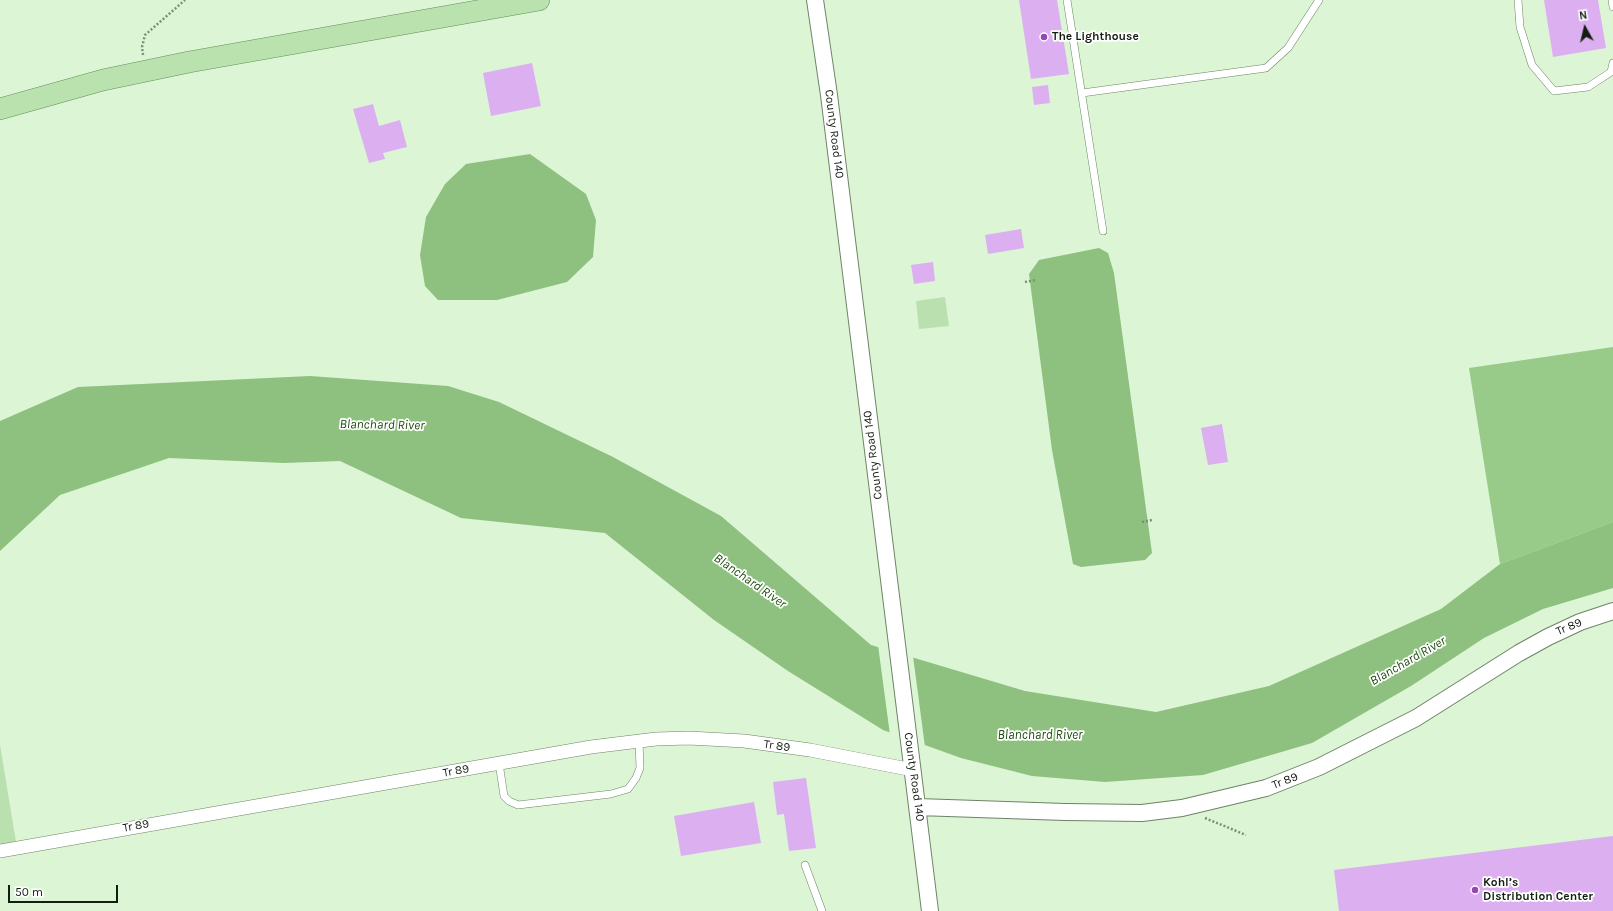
<!DOCTYPE html>
<meta charset="utf-8">
<style>
body{margin:0}
#map{position:relative;width:1613px;height:911px;overflow:hidden;background:#dcf5d5;font-family:Karla,sans-serif}
canvas{display:block}
.north{position:absolute;left:1565px;top:8px;width:40px;height:40px;-webkit-text-stroke:3px #fff;paint-order:stroke;rotate:352deg;font-size:11px;font-weight:700;line-height:16px;text-align:center;color:#141d12}
.north::after{content:'';display:block;margin:auto;width:14px;height:18px;background:#141d12;clip-path:polygon(50% 0,100% 100%,50% 72%,0 100%)}
.scale{position:absolute;left:8px;top:885px;width:110px;height:18px;box-sizing:border-box;border:2px solid #141d12;border-top:0;padding-left:5px;font-size:12px;line-height:14px;white-space:nowrap;color:#141d12;-webkit-text-stroke:3px #fff;paint-order:stroke}
</style>
<div id="map">
<canvas width="1613" height="911"></canvas>
<div class="north">N</div>
<div class="scale">50 m</div>
</div>
<script>
const context = document.querySelector('canvas').getContext('2d');
context.lineJoin = 'round';
function paint(path, color) { context.fillStyle = color; context.fill(path, 'evenodd'); }
const toPath = rows => new Path2D(rows.map(r => 'M' + r).join(''));
function trace(path, color, width, dash) { context.strokeStyle = color; context.lineWidth = width; context.lineCap = dash ? 'butt' : 'round'; context.setLineDash(dash || []); context.stroke(path); }
function write(font, color, halo, rows, align = 'center') {
  context.font = font + ' Karla,sans-serif'; context.lineWidth = 3.5; context.setLineDash([]); context.textBaseline = 'middle'; context.strokeStyle = halo; context.fillStyle = color; for (const [text, x, y, turn = 0] of rows) {
    context.save(); context.translate(x, y); context.rotate((+turn || 0) * Math.PI / 180); context.textAlign = isNaN(turn) ? turn : align; if (halo) context.strokeText(text, 0, 0); context.fillText(text, 0, 0); context.restore();
  }
}
paint(toPath([
 [945,297,949,326,919,329,916,301],
 [0,745,17,848,0,851]
]), '#b9e0ae');
paint(toPath([
 [1613,347,1613,522,1500,564,1469,368]
]), '#98ca8a');
paint(toPath([
 [530,154,586,194,596,220,593,257,567,282,497,300,438,300,425,286,420,255,426,217,445,184,466,164],
 [1099,248,1108,253,1114,273,1152,553,1145,560,1081,567,1073,564,1052,450,1029,274,1039,260],
 [310,376,448,386,499,402,613,457,721,516,871,645,1025,691,1156,712,1269,686,1441,609,1500,564,1613,522,1613,588,1543,609,1484,638,1411,686,1312,743,1203,775,1105,782,1032,776,961,758,883,730,788,671,714,620,605,533,461,518,340,461,284,463,169,458,60,495,0,551,0,421,78,387]
]), '#8ec080');
paint(toPath([
 [878,645,913,656,925,747,890,735]
]), '#dcf5d5');
paint(toPath([
 [1019,0,1057,0,1069,74,1031,79],
 [1544,0,1598,0,1606,48,1553,57],
 [532,63,541,106,491,116,483,73],
 [1048,85,1050,103,1034,105,1032,87],
 [373,104,379,126,400,120,407,147,383,153,385,159,369,163,353,109],
 [1021,229,1024,248,988,254,985,235],
 [933,262,935,281,914,284,911,265],
 [1222,424,1228,462,1208,465,1201,428],
 [806,778,816,848,789,851,784,814,777,815,773,782],
 [754,802,761,843,681,856,674,816],
 [1613,836,1613,911,1339,911,1334,870]
]), '#dcaff1');
const service = toPath([
 [1067,0,1103,231],
 [1518,0,1520,27,1532,65,1554,91,1588,87,1611,72,1613,63],
 [1612,0,1613,7],
 [1082,93,1266,68,1288,48,1319,0],
 [499,763,504,796,509,801,518,805,611,794,628,789,636,778,640,768,639,741],
 [805,865,822,911]
]);
const minor = toPath([
 [0,851,591,747,656,739,689,738,744,741,810,750,913,770]
]);
const tertiary = toPath([
 [815,0,829,95,930,911],
 [918,807,1065,812,1142,813,1182,808,1266,788,1319,767,1416,718,1519,653,1548,637,1580,622,1613,611]
]);
const primary = toPath([
 [0,109,103,80,189,62,539,0]
]);
trace(service, '#6d8367', 8);
trace(minor, '#6d8367', 14);
trace(tertiary, '#6d8367', 18);
trace(primary, '#629055', 22);
trace(toPath([
 [143,55,142,47,145,35,185,0],
 [1025,282,1036,280],
 [1142,522,1152,520],
 [1205,818,1246,835]
]), '#7d8e78', 2.5, [2, 2]);
trace(service, '#fff', 7);
trace(minor, '#fff', 13);
trace(tertiary, '#fff', 16);
trace(primary, '#bae2af', 21);
for (const [x, y, r, color] of [
 [1044,37,4,"#9546b6"],
 [1475,890,4,"#9546b6"]
]) { const dot = new Path2D(); dot.arc(x, y, r, 0, 2 * Math.PI); context.fillStyle = color; context.fill(dot); trace(dot, '#fff', 1.5); }
write('bold 12px', '#141d12', '#fff', [
 ["The Lighthouse",1052,37],
 ["Kohl’s",1483,883],
 ["Distribution Center",1483,897]
], 'left');
write('12px', '#141d12', '#fff', [
 ["County Road 140",834,134,83],
 ["County Road 140",873,455,-97],
 ["Tr 89",1569,627,-23],
 ["Tr 89",777,746,8],
 ["Tr 89",456,771,-10],
 ["County Road 140",914,777,82],
 ["Tr 89",1285,781,-21],
 ["Tr 89",136,826,-10]
]);
write('italic 13px', '#1c4c0a', '#fff', [
 ["Blanchard River",382,425,1],
 ["Blanchard River",750,581,35],
 ["Blanchard River",1408,661,-30],
 ["Blanchard River",1040,735]
]);
</script>
